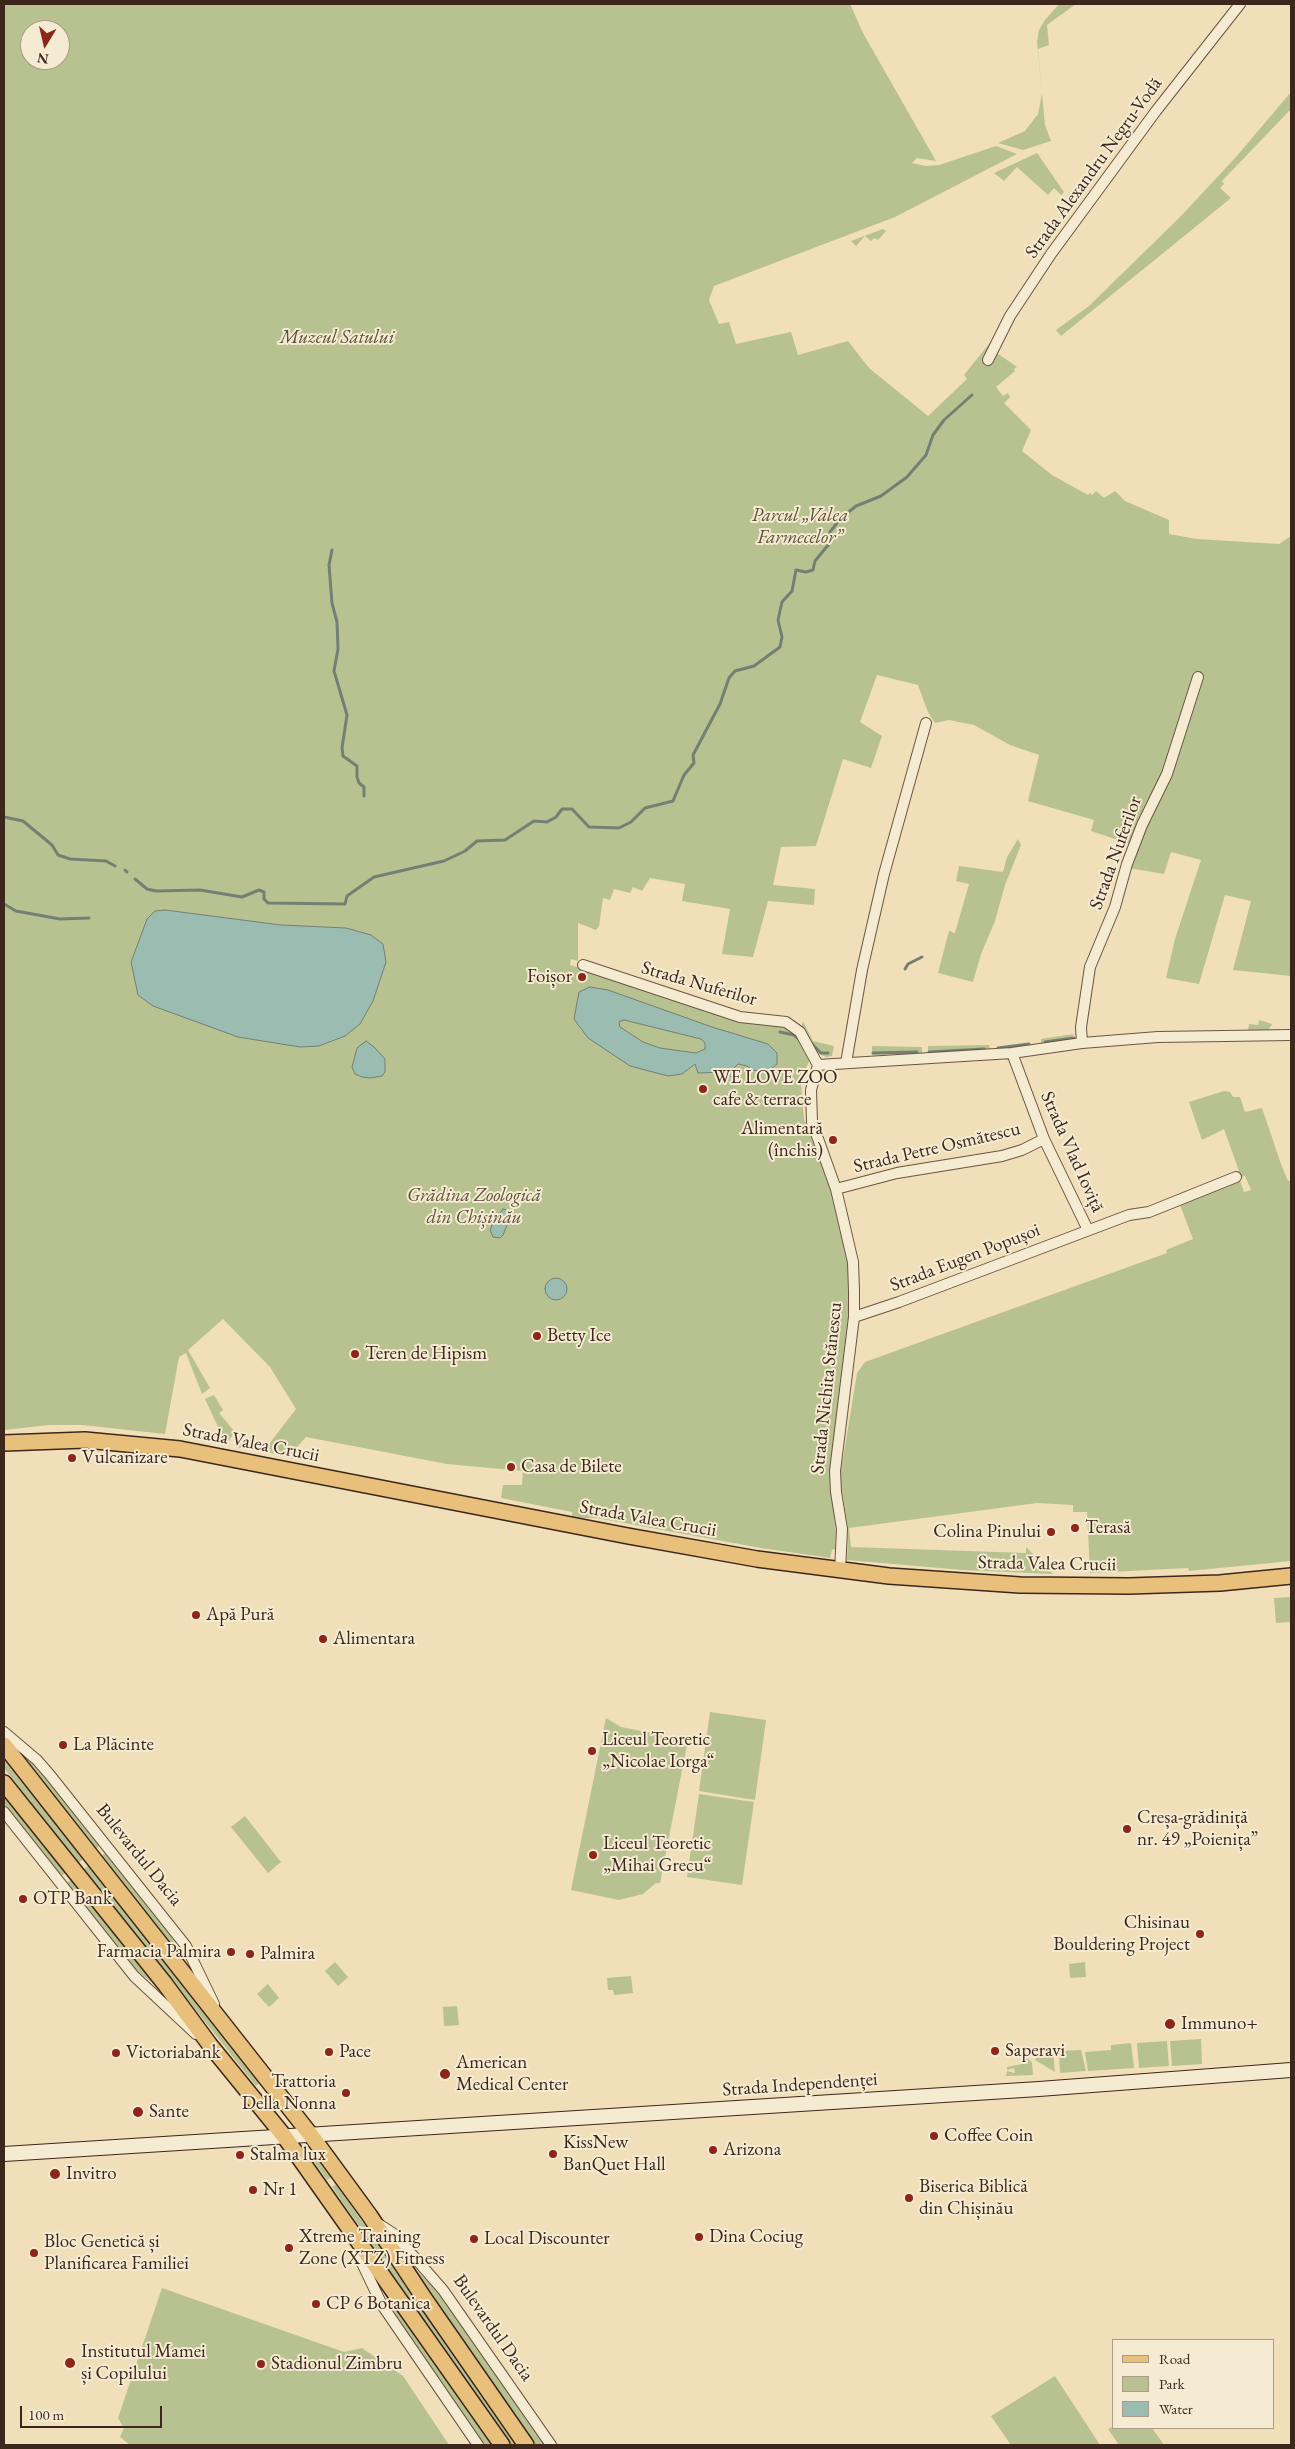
<!DOCTYPE html>
<meta charset="utf-8">
<style>
body{margin:0}
#map{position:relative;width:1295px;height:2449px;overflow:hidden;background:#f0dfb9;font-family:"EB Garamond",serif}
canvas{display:block}
.frame{position:absolute;inset:0;border:5px solid #3d271c;pointer-events:none}
.legend{position:absolute;left:1112px;top:2339px;width:162px;height:90px;box-sizing:border-box;background:#f5ead2;border:1px solid #ab9c89;margin:0;padding:6px 9px;list-style:none;font-size:15px;color:#3d271c}
.legend li{display:flex;align-items:center;gap:10px;height:25px}
.legend b{width:25px;border:1px solid #ab9c89}
.north{position:absolute;left:20px;top:20px;width:50px;height:50px;box-sizing:border-box;background:#f5ead2;border:1px solid #ab9c89;border-radius:50%;rotate:189deg;font-size:14px;font-weight:700;line-height:20px;text-align:center;color:#3d271c}
.north::after{content:'';display:block;margin:auto;width:18px;height:22px;background:#8f2418;clip-path:polygon(50% 0,100% 100%,50% 72%,0 100%)}
.scale{position:absolute;left:20px;top:2406px;width:142px;height:22px;box-sizing:border-box;border:2px solid #3d271c;border-top:0;padding-left:6px;font-size:15px;line-height:18px;white-space:nowrap;color:#3d271c;-webkit-text-stroke:4px #f5ead2;paint-order:stroke}
</style>
<div id="map">
<canvas width="1295" height="2449"></canvas>
<div class="frame"></div>
<ul class="legend">
<li><b style="height:6px;background:#e8c07c"></b>Road</li>
<li><b style="height:14px;background:#b8c290"></b>Park</li>
<li><b style="height:14px;background:#9abcb1"></b>Water</li>
</ul>
<div class="north">N</div>
<div class="scale">100 m</div>
</div>
<script>
const context = document.querySelector('canvas').getContext('2d');
context.lineJoin = 'round';
function paint(path, color) { context.fillStyle = color; context.fill(path, 'evenodd'); }
const toPath = rows => new Path2D(rows.map(r => 'M' + r).join(''));
function trace(path, color, width, dash) { context.strokeStyle = color; context.lineWidth = width; context.lineCap = dash ? 'butt' : 'round'; context.setLineDash(dash || []); context.stroke(path); }
function write(font, color, halo, rows, align = 'center') {
  context.font = font + ' "EB Garamond",serif'; context.lineWidth = 4; context.setLineDash([]); context.textBaseline = 'middle'; context.strokeStyle = halo; context.fillStyle = color; for (const [text, x, y, turn = 0] of rows) {
    context.save(); context.translate(x, y); context.rotate((+turn || 0) * Math.PI / 180); context.textAlign = isNaN(turn) ? turn : align; if (halo) context.strokeText(text, 0, 0); context.fillText(text, 0, 0); context.restore();
  }
}
paint(toPath([
 [4,4,850,4,863,33,936,161,917,158,912,163,926,166,939,165,996,146,1017,154,895,217,714,286,709,300,719,324,729,322,736,344,791,332,798,355,848,341,869,368,928,416,967,379,964,375,992,340,994,341,994,351,1017,367,1014,369,1015,371,996,387,1003,396,1008,393,1010,397,1004,403,1031,430,1022,451,1052,475,1088,495,1090,493,1092,495,1096,491,1104,498,1115,491,1125,501,1169,520,1169,534,1197,539,1279,544,1291,536,1291,976,1233,970,1251,901,1225,895,1199,984,1166,978,1175,939,1201,860,1171,852,1164,874,1123,867,1130,844,1091,831,1094,820,1028,801,1039,755,1010,745,974,725,949,720,935,723,928,712,918,685,877,675,860,722,882,736,871,768,843,759,816,846,781,847,773,885,815,889,814,905,768,901,753,957,722,954,730,909,682,901,685,884,650,878,642,891,633,887,630,893,614,889,610,900,603,898,599,926,596,930,578,923,578,961,571,959,570,965,784,1025,796,1033,809,1054,809,1062,802,1075,801,1084,804,1119,837,1204,846,1247,849,1279,850,1307,830,1480,836,1533,835,1549,832,1550,830,1558,761,1548,597,1518,572,1518,572,1512,501,1498,503,1485,522,1485,523,1471,447,1464,306,1437,289,1456,260,1451,263,1446,266,1448,296,1409,270,1367,223,1319,188,1350,210,1388,202,1394,186,1353,179,1357,165,1434,82,1425,50,1425,4,1430],
 [30,30,60,30,60,60,30,60],
 [1059,4,1076,4,1047,25,1049,45,1038,49,1042,94,1045,125,1051,141,1023,150,998,143,1025,131,1038,114,1042,94,1037,42,1039,30,1045,20],
 [1291,92,1291,109,1222,181,1224,184,1220,188,1231,198,1061,336,1056,330,1089,306,1181,216,1236,157],
 [1037,153,1064,192,1061,195,1054,188,1048,195,1017,167,1004,181,994,173],
 [883,229,886,231,878,240,874,238,871,241,865,236,856,246,851,241],
 [1018,839,1021,845,1005,885,995,921,981,954,973,982,938,973,949,931,955,933,969,884,956,881,959,866,1003,872,1007,857],
 [1259,1020,1272,1024,1268,1031,1248,1031,1249,1024,1258,1025],
 [803,1021,813,1041,834,1046,832,1056,826,1057,817,1053,801,1029],
 [1074,1034,1069,1041,1041,1044,1041,1039],
 [989,1045,990,1051,928,1053,928,1046],
 [872,1046,922,1047,922,1053,872,1055],
 [1224,1091,1230,1092,1233,1097,1240,1097,1245,1112,1262,1108,1281,1164,1288,1181,1291,1181,1291,1561,1189,1571,1188,1568,1090,1573,1087,1512,1073,1512,1073,1505,1037,1503,849,1528,851,1547,1026,1553,1026,1547,1053,1574,963,1570,847,1560,848,1528,840,1477,857,1373,865,1362,1167,1253,1166,1250,1193,1239,1180,1205,1240,1181,1244,1192,1251,1190,1245,1176,1239,1178,1236,1173,1239,1171,1224,1129,1202,1140,1189,1102],
 [214,1395,223,1410,219,1413,235,1432,226,1444,205,1399],
 [239,1437,242,1440,259,1444,255,1450,235,1447],
 [1291,1597,1291,1622,1276,1623,1274,1598],
 [710,1712,766,1720,755,1800,699,1791],
 [606,1718,621,1727,688,1740,660,1883,656,1883,643,1894,619,1900,571,1890],
 [20,1751,44,1775,100,1845,95,1850,18,1752],
 [4,1760,83,1859,79,1863,4,1768],
 [4,1793,67,1872,61,1876,5,1806],
 [699,1794,754,1802,742,1885,687,1877],
 [245,1816,281,1862,268,1873,231,1827],
 [106,1852,167,1930,185,1960,100,1857],
 [88,1866,260,2082,256,2086,84,1869],
 [72,1879,155,1983,155,1985,136,1970,67,1883],
 [335,1962,348,1977,338,1986,325,1971],
 [1085,1962,1086,1977,1070,1978,1069,1964],
 [631,1976,633,1993,614,1995,613,1990,608,1990,607,1978],
 [268,1984,279,1998,269,2007,257,1994],
 [457,2006,459,2025,444,2026,443,2007],
 [1201,2039,1202,2064,1172,2066,1170,2041],
 [1167,2041,1169,2066,1139,2068,1137,2043],
 [1131,2043,1134,2068,1088,2071,1085,2052,1111,2050,1111,2045],
 [1081,2050,1086,2071,1060,2073,1059,2051],
 [1053,2052,1055,2072,1035,2060,1039,2053],
 [1024,2056,1032,2062,1033,2075,1006,2076,1007,2071,1015,2073,1014,2068,1007,2070,1007,2067,1022,2064,1024,2063],
 [310,2152,314,2152,332,2177,327,2180,309,2155],
 [336,2184,518,2445,511,2445,357,2223,332,2187],
 [416,2270,438,2292,544,2445,536,2445],
 [162,2288,344,2352,362,2348,403,2376,449,2445,130,2445,120,2437,124,2428,118,2418],
 [385,2292,387,2294,493,2445,484,2445,402,2327,384,2294],
 [1055,2376,1100,2445,1011,2445,991,2416],
 [1114,2426,1114,2428,1152,2428,1164,2445,1119,2445,1108,2429]
]), '#b8c290');
const water = toPath([
 [165,910,281,925,346,928,371,935,383,944,386,962,373,1001,360,1024,345,1036,319,1046,300,1047,238,1037,153,1006,138,995,131,962,147,919,155,911,165,910],
 [590,987,608,990,712,1027,768,1044,777,1053,777,1064,772,1068,761,1071,752,1070,747,1066,738,1064,734,1068,732,1078,726,1072,698,1073,695,1064,682,1074,668,1076,630,1066,588,1038,574,1019,579,992,590,987],
 [624,1020,701,1039,705,1043,705,1049,696,1053,660,1048,643,1042,620,1027,619,1022,624,1020],
 [366,1041,374,1047,385,1059,385,1072,382,1076,370,1078,362,1077,355,1074,352,1067,357,1048,366,1041],
 [503,1209,509,1211,510,1218,503,1235,500,1238,493,1237,490,1230,495,1219,503,1209],
 '545 1289a11 11 0 1 1 22 0a11 11 0 1 1-22 0Z'
]);
paint(water, '#9abcb1');
trace(water, '#758075', 1);
trace(toPath([
 [332,550,329,565,332,603,337,622,338,649,334,671,347,715,342,748,343,756,357,766,357,777,359,783,364,787,364,796],
 [4,817,23,821,52,845,58,855,70,859,106,861,115,866],
 [125,870,127,872],
 [135,879,147,889,156,891,200,890,242,897,259,890,264,892,264,899,268,903,345,904,347,896,374,877,444,861,465,851,477,841,505,840,534,821,547,822,556,817,562,809,572,809,589,827,619,828,631,822,645,808,673,801,684,775,694,763,693,755,720,704,729,678,735,671,754,666,780,647,782,637,778,620,782,602,792,591,796,570,806,572,813,570,815,561,829,544,830,532,840,519,856,506,881,496,907,477,926,455,933,435,944,420,972,395],
 [4,904,16,911,60,919,89,918],
 [905,969,908,964,922,957],
 [780,1032,794,1035,800,1040],
 [1045,1042,1074,1038],
 [812,1044,821,1053,828,1053],
 [998,1048,1029,1044],
 [929,1052,984,1049],
 [873,1053,917,1052]
]), '#758075', 3);
const street = toPath([
 [988,360,1010,316,1051,254,1156,111,1240,4],
 [583,965,740,1017,786,1022,800,1032,818,1065],
 [1082,1043,1081,1027,1090,967,1115,907,1127,864,1142,825,1167,774,1198,677],
 [1012,1053,1044,1139,1088,1230],
 [846,1063,862,970,884,874,926,723],
 [818,1065,811,1090,812,1122,836,1189,843,1219,853,1262,854,1291,854,1317,835,1471,836,1492,842,1529,840,1571],
 [818,1065,1012,1053,1082,1043,1158,1037,1291,1035],
 [836,1189,897,1173,1002,1156,1022,1150,1044,1139],
 [854,1317,899,1302,1129,1215,1149,1212,1236,1177],
 [4,1732,37,1760,50,1775,186,1946,214,2004],
 [4,1812,134,1976,196,2034],
 [377,2223,394,2234,443,2290,551,2445],
 [360,2245,361,2261,382,2305,478,2445]
]);
const secondary = toPath([
 [4,2154,1039,2089,1291,2070]
]);
const primary = toPath([
 [4,1443,85,1440,180,1449,628,1536,757,1559,889,1576,1020,1585,1129,1586,1220,1583,1291,1576],
 [4,1745,310,2134,370,2216,424,2298,526,2445],
 [4,1783,165,1984,210,2045,284,2136,502,2445]
]);
trace(street, '#6a5543', 12);
trace(secondary, '#3d271c', 16);
trace(primary, '#3d271c', 18);
trace(street, '#f5ead2', 10);
trace(secondary, '#f5ead2', 14);
trace(primary, '#e8c07c', 15);
for (const [x, y, r, color] of [
 [582,977,5,"#8f2418"],
 [703,1089,5,"#8f2418"],
 [833,1140,5,"#8f2418"],
 [537,1336,5,"#8f2418"],
 [355,1354,5,"#8f2418"],
 [72,1458,5,"#8f2418"],
 [511,1467,5,"#8f2418"],
 [1075,1528,5,"#8f2418"],
 [1051,1532,5,"#8f2418"],
 [196,1615,5,"#8f2418"],
 [323,1639,5,"#8f2418"],
 [63,1745,5,"#8f2418"],
 [592,1751,5,"#8f2418"],
 [1127,1829,5,"#8f2418"],
 [593,1855,5,"#8f2418"],
 [23,1899,5,"#8f2418"],
 [1200,1934,5,"#8f2418"],
 [231,1952,5,"#8f2418"],
 [250,1954,5,"#8f2418"],
 [1170,2024,6,"#8f2418"],
 [995,2051,5,"#8f2418"],
 [329,2052,5,"#8f2418"],
 [116,2053,5,"#8f2418"],
 [445,2074,6,"#8f2418"],
 [346,2093,5,"#8f2418"],
 [138,2112,6,"#8f2418"],
 [934,2136,5,"#8f2418"],
 [713,2150,5,"#8f2418"],
 [553,2154,5,"#8f2418"],
 [240,2155,5,"#8f2418"],
 [55,2174,6,"#8f2418"],
 [253,2190,5,"#8f2418"],
 [909,2198,5,"#8f2418"],
 [699,2237,5,"#8f2418"],
 [474,2239,5,"#8f2418"],
 [289,2248,5,"#8f2418"],
 [34,2253,5,"#8f2418"],
 [316,2304,5,"#8f2418"],
 [70,2363,6,"#8f2418"],
 [261,2364,5,"#8f2418"]
]) { const dot = new Path2D(); dot.arc(x, y, r, 0, 2 * Math.PI); context.fillStyle = color; context.fill(dot); trace(dot, '#f5ead2', 2); }
write('19px', '#3d271c', '#f5ead2', [
 ["Strada Alexandru Negru-Vodă",1094,168,-54],
 ["Strada Nuferilor",1116,853,-70],
 ["Strada Nuferilor",699,984,16],
 ["Strada Petre Osmătescu",937,1148,-13],
 ["Strada Vlad Ioviță",1072,1152,66],
 ["Strada Eugen Popușoi",965,1258,-21],
 ["Strada Nichita Stănescu",827,1388,-84],
 ["Strada Valea Crucii",251,1443,11],
 ["Strada Valea Crucii",648,1519,10],
 ["Strada Valea Crucii",1047,1564,1],
 ["Bulevardul Dacia",139,1855,51],
 ["Strada Independenței",800,2085,-4],
 ["Bulevardul Dacia",493,2328,55]
]);
write('italic 19px', '#5c4e39', '#f5ead2', [
 ["Muzeul Satului",337,338],
 ["Parcul „Valea",800,516],
 ["Farmecelor”",800,538],
 ["Grădina Zoologică",474,1196],
 ["din Chișinău",474,1218]
]);
write('19px', '#3d271c', '#f5ead2', [
 ["Foișor",572,977,"right"],
 ["WE LOVE ZOO",713,1078],
 ["cafe & terrace",713,1100],
 ["Alimentară",823,1129,"right"],
 ["(închis)",823,1151,"right"],
 ["Betty Ice",547,1336],
 ["Teren de Hipism",365,1354],
 ["Vulcanizare",82,1458],
 ["Casa de Bilete",521,1467],
 ["Terasă",1085,1528],
 ["Colina Pinului",1041,1532,"right"],
 ["Apă Pură",206,1615],
 ["Alimentara",333,1639],
 ["Liceul Teoretic",602,1740],
 ["„Nicolae Iorga“",602,1762],
 ["La Plăcinte",73,1745],
 ["Creșa-grădiniță",1137,1818],
 ["nr. 49 „Poienița”",1137,1840],
 ["Liceul Teoretic",603,1844],
 ["„Mihai Grecu“",603,1866],
 ["OTP Bank",33,1899],
 ["Chisinau",1190,1923,"right"],
 ["Bouldering Project",1190,1945,"right"],
 ["Farmacia Palmira",221,1952,"right"],
 ["Palmira",260,1954],
 ["Immuno+",1181,2024],
 ["Saperavi",1005,2051],
 ["Pace",339,2052],
 ["Victoriabank",126,2053],
 ["American",456,2063],
 ["Medical Center",456,2085],
 ["Trattoria",336,2082,"right"],
 ["Della Nonna",336,2104,"right"],
 ["Sante",149,2112],
 ["Coffee Coin",944,2136],
 ["KissNew",563,2143],
 ["BanQuet Hall",563,2165],
 ["Arizona",723,2150],
 ["Stalma lux",250,2155],
 ["Invitro",66,2174],
 ["Biserica Biblică",919,2187],
 ["din Chișinău",919,2209],
 ["Nr 1",263,2190],
 ["Xtreme Training",299,2237],
 ["Zone (XTZ) Fitness",299,2259],
 ["Dina Cociug",709,2237],
 ["Local Discounter",484,2239],
 ["Bloc Genetică și",44,2242],
 ["Planificarea Familiei",44,2264],
 ["CP 6 Botanica",326,2304],
 ["Institutul Mamei",81,2352],
 ["și Copilului",81,2374],
 ["Stadionul Zimbru",271,2364]
], 'left');
</script>
